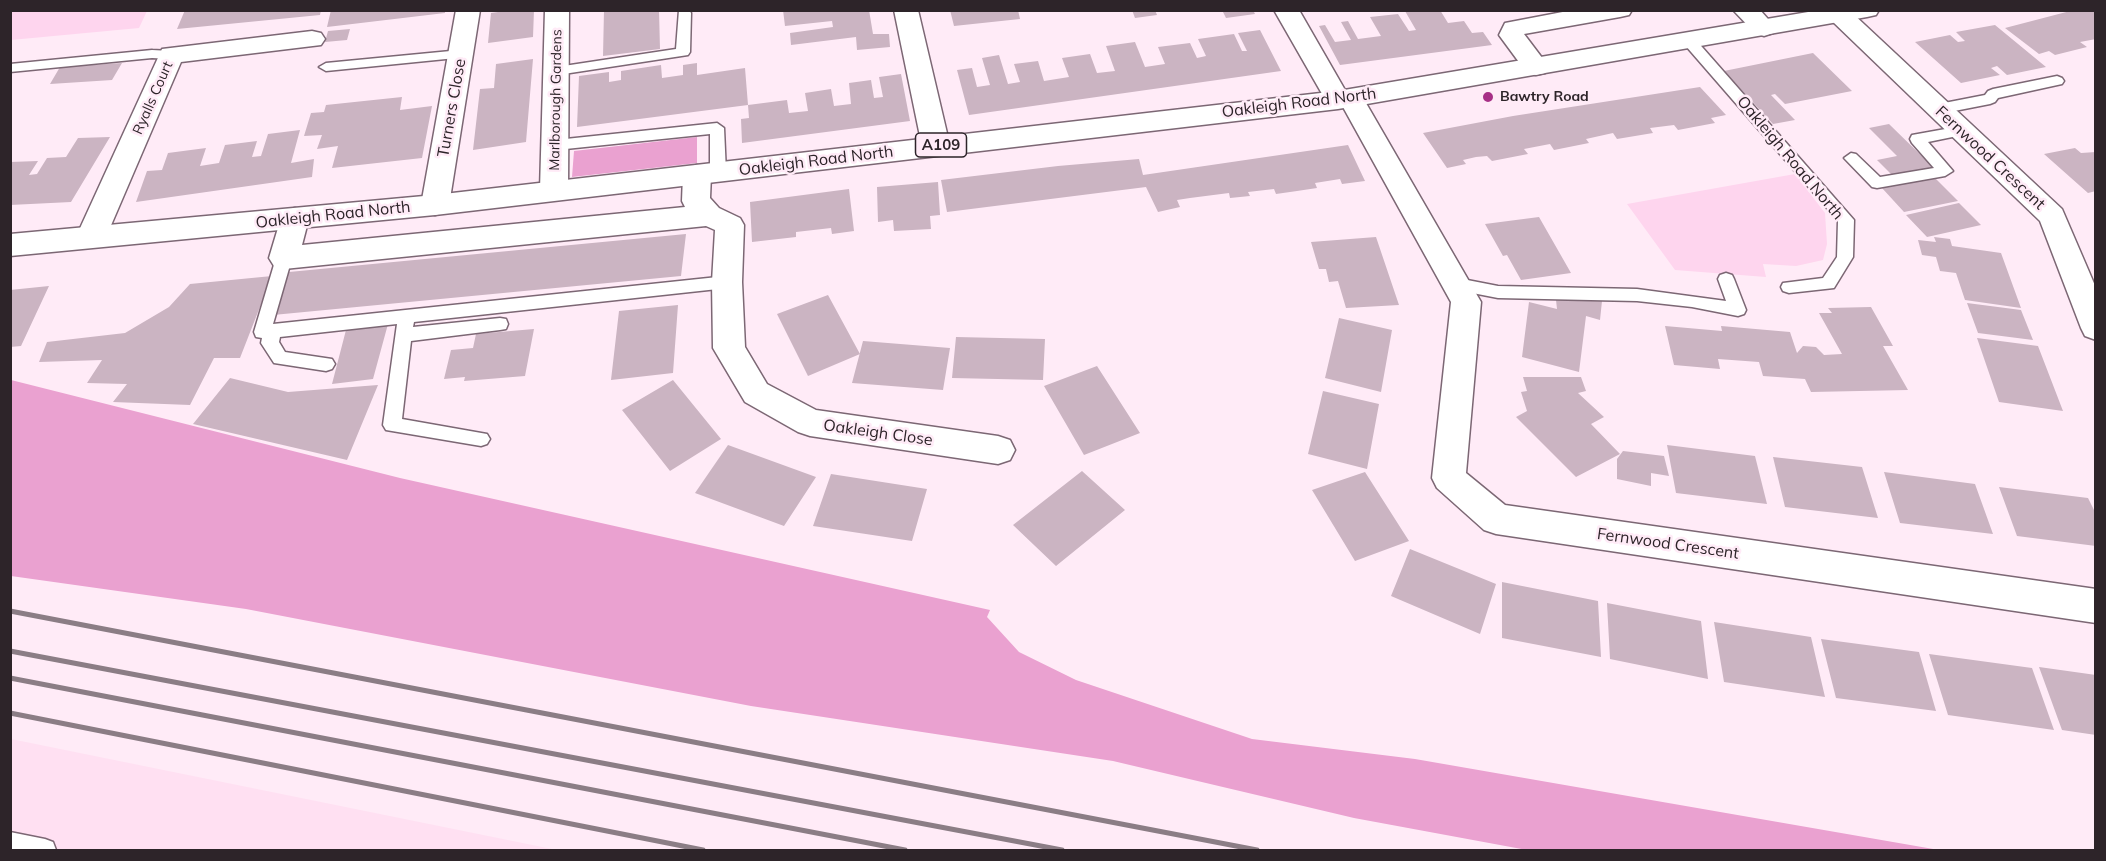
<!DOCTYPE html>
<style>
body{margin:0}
#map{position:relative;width:2106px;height:861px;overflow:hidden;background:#ffebf7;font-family:Mulish,sans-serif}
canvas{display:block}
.frame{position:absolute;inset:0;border:12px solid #2d2429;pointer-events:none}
</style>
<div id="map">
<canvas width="2106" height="861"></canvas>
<div class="frame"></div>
</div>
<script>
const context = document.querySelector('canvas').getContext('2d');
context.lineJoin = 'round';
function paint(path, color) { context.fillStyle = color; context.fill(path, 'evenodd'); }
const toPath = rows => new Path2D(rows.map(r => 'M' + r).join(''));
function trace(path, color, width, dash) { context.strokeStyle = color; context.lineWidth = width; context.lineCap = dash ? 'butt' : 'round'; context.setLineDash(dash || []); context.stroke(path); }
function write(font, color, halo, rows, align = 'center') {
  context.font = font + ' Mulish,sans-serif'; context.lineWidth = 5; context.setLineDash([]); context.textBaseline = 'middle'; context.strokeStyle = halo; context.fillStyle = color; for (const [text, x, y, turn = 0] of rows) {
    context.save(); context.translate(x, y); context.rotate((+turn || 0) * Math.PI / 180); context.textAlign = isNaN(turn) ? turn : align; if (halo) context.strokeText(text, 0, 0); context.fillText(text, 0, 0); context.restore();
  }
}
paint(toPath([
 [11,739,557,850,11,850]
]), '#ffe0f2');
paint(toPath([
 [11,10,147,10,147,11,139,28,11,40],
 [1795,174,1825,213,1827,244,1823,260,1796,266,1763,264,1766,277,1675,270,1627,204]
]), '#fed5ee');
paint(toPath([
 [697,137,697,163,572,177,574,151],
 [11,380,400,478,990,610,987,617,1019,652,1076,680,1252,739,1415,759,1939,850,1527,850,1354,818,1113,761,751,706,246,609,11,576]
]), '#eaa1d0');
paint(toPath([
 [185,10,321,10,320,15,177,29],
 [331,10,445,10,445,13,327,27],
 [512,10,534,10,533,37,488,43,491,13],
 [604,10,659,10,660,49,603,56],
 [783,10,869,10,873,34,889,34,890,47,857,50,856,37,791,45,790,33,833,27,832,21,785,26],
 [950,10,1018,10,1020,19,954,26],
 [1132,10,1155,10,1157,15,1135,18],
 [1222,10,1253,10,1255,14,1226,18],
 [1440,10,1448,23,1464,21,1472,33,1483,32,1492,45,1340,65,1319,26,1325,25,1335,42,1351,40,1341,22,1348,21,1358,39,1381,36,1370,17,1398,14,1409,31,1416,30,1405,11],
 [2074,10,2096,10,2096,39,2080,42,2087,47,2055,55,2049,51,2039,54,2005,28],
 [1995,25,2046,67,2007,75,1997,66,1991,68,2000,75,1961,83,1915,42,1950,35,1958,42,1965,41,1956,32],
 [350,29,347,40,325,42,328,31],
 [1260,30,1281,71,969,115,957,70,972,68,977,87,990,85,982,58,999,55,1008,84,1020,82,1014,64,1038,61,1044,81,1069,77,1062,58,1090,54,1097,73,1115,71,1106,46,1135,42,1145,67,1165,64,1158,47,1190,43,1197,58,1206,56,1198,39,1234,34,1242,51,1247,51,1238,33],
 [1813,53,1852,91,1785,104,1775,94,1771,95,1795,120,1773,124,1724,71],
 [533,59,526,142,473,150,480,89,494,88,496,64],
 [122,63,112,80,50,84,60,67],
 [697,63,697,75,745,68,748,105,577,127,579,76,609,72,609,82,621,80,621,71,661,65,662,78,683,75,683,65],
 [901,74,910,121,742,143,741,119,749,118,748,105,787,100,789,113,808,111,805,93,831,89,834,106,851,104,849,83,871,80,874,98,883,97,879,77],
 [1700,87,1726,115,1711,118,1715,123,1678,130,1674,125,1650,128,1653,133,1617,139,1613,133,1586,139,1589,143,1554,150,1550,144,1524,149,1528,154,1492,161,1487,156,1476,157,1463,160,1466,164,1447,168,1423,133,1513,116],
 [402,97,400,110,432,106,422,158,332,168,338,146,317,149,322,135,304,136,311,113,324,112,326,105],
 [1889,124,1933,167,1893,176,1877,160,1897,156,1869,128],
 [300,130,291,163,314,159,312,177,136,202,147,171,162,170,168,153,206,148,200,166,219,163,225,145,257,141,252,157,261,156,268,134],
 [110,137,71,202,10,205,10,162,38,161,29,175,37,174,47,158,66,157,78,138],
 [1348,145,1365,181,1342,184,1340,179,1315,183,1317,188,1297,191,1276,194,1274,189,1248,192,1250,196,1230,198,1229,193,1190,198,1177,200,1180,207,1158,212,1146,187,947,212,941,180,1058,166,1139,159,1143,175],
 [2075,148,2081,153,2096,152,2096,191,2088,193,2044,154],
 [1935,178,1958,201,1904,212,1882,188],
 [938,182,940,215,930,216,931,229,894,231,893,220,878,222,877,187],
 [849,189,854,231,832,234,831,228,796,232,796,237,752,242,750,202],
 [1959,203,1981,225,1927,237,1906,215],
 [1539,217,1571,273,1521,280,1507,255,1503,256,1485,224],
 [686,234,681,276,273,315,289,272],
 [1376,237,1399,305,1346,308,1338,281,1329,282,1326,269,1319,269,1311,242],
 [1934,237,1950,239,1952,246,2001,253,2021,308,1965,300,1956,273,1940,271,1936,257,1922,255,1918,240,1936,242],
 [272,276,240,358,214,358,190,405,113,402,127,384,87,383,102,360,39,362,47,342,125,333,169,307,190,284],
 [49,286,21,346,10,347,10,290],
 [828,295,860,354,808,376,777,314],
 [1556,300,1602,301,1600,320,1586,316,1579,372,1522,357,1529,302,1557,309],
 [1967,303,2021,310,2033,340,1978,333],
 [678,305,673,373,611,380,619,311],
 [1871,307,1893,346,1883,346,1908,390,1811,392,1805,379,1763,376,1759,362,1718,359,1720,369,1674,365,1665,326,1722,331,1721,326,1790,332,1797,353,1803,346,1816,347,1824,355,1842,354,1819,313,1832,313,1828,308],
 [1339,318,1392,330,1381,392,1325,378],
 [388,324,373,379,332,384,346,330],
 [534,329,525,376,464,381,465,377,444,379,451,350,473,348,476,334],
 [956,337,1045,339,1043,380,952,378],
 [1977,338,2038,346,2063,411,1999,402],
 [863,341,950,348,943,390,852,383],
 [1097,366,1140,433,1084,455,1044,386],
 [1523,377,1581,377,1586,391,1578,393,1604,417,1591,424,1620,454,1576,477,1516,417,1527,411,1521,392,1527,391],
 [230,378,288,392,378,385,347,460,193,424],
 [673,380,721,439,670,471,622,410],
 [1323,391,1379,404,1367,469,1308,454],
 [728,445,816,477,784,526,695,493],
 [1667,445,1755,456,1767,504,1676,493],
 [1623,451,1664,456,1669,476,1651,473,1651,486,1617,479,1617,459],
 [1773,457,1862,467,1878,518,1785,507],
 [1082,471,1125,510,1056,566,1013,525],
 [1365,472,1409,541,1355,561,1312,490],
 [1884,472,1975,484,1993,534,1900,523],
 [831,474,927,489,912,541,813,526],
 [1999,487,2088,498,2096,514,2096,546,2017,536],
 [1410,549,1496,584,1480,634,1391,596],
 [1502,582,1598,601,1601,657,1502,638],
 [1607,603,1701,621,1708,679,1610,659],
 [1714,622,1811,637,1825,697,1724,682],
 [1821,639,1919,652,1936,711,1836,698],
 [1929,654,2032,668,2054,730,1948,715],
 [2039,667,2096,675,2096,735,2062,730]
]), '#cbb4c2');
const service = toPath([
 [679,10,689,10,691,13,690,52,688,55,557,75,550,71,557,67,676,49,679,10],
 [1690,38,1695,39,1854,220,1853,257,1834,288,1789,293,1783,291,1781,287,1783,283,1823,278,1837,257,1838,221,1685,45,1683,42,1690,38],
 [152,50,171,51,178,55,171,59,152,58,10,72,10,64,152,50],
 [461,50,468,54,466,57,326,71,319,67,326,63,461,50],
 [2057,76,2062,78,2064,81,2062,84,1998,98,1995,102,1990,104,1939,114,1932,109,1939,104,1985,95,1988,91,1993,89,2057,76],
 [717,123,724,128,726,173,718,178,710,173,710,134,556,150,549,145,556,140,717,123],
 [1962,126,1967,128,1969,131,1967,134,1928,142,1953,171,1945,176,1877,188,1872,187,1844,158,1851,153,1856,154,1880,177,1934,168,1912,143,1910,139,1912,135,1962,126],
 [284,252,290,254,292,258,273,324,727,276,733,278,735,282,733,286,727,288,414,322,413,327,500,318,506,319,508,324,506,329,500,330,411,341,402,419,487,434,490,439,487,444,481,446,386,430,383,425,397,324,280,337,279,342,285,352,332,359,335,364,332,369,326,371,274,363,261,343,262,338,256,337,254,332,276,258,278,254,284,252],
 [1726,273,1732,275,1734,279,1746,310,1744,314,1738,316,1692,307,1637,301,1498,298,1457,290,1451,288,1449,284,1451,280,1457,278,1498,286,1637,289,1726,301,1718,279,1720,275,1726,273],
 [10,832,45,839,53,842,56,850,10,850,10,832]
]);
const minor = toPath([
 [456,10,480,10,449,205,445,212,435,215,425,212,421,205,456,10],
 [545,10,569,10,568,190,564,197,554,200,544,197,540,190,545,10],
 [894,10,918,10,950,146,946,153,936,155,926,153,922,146,894,10],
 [1274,10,1299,10,1345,90,1359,91,1481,302,1466,473,1505,505,2096,589,2096,623,1496,534,1484,530,1437,488,1432,478,1451,302,1343,107,1329,106,1274,10],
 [1573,10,1632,10,1629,15,1620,17,1524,34,1549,67,1545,73,1536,75,1527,73,1499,35,1505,23,1573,10],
 [1733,10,1760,10,1776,28,1773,33,1764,36,1755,33,1733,10],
 [1832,11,1850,11,2062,209,2096,288,2096,340,2085,336,2081,328,2040,221,1832,21,1829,16,1832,11],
 [312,31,321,33,325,39,321,45,181,62,106,237,101,244,91,247,81,244,76,237,162,49,312,31],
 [697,165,707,168,711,175,710,198,719,208,740,218,744,225,742,282,745,347,767,384,816,410,998,436,1010,440,1015,450,1010,460,998,464,810,436,798,432,745,402,713,348,712,282,715,230,706,226,284,269,274,266,269,258,281,218,285,211,295,208,305,211,309,218,302,245,685,207,682,201,683,175,687,168,697,165]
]);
const primary = toPath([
 [1820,10,1879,10,1876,15,1867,17,1338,109,435,215,10,256,10,234,435,195,1338,91,1820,10]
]);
trace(service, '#7c6774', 3);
trace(minor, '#7c6774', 3);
trace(primary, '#7c6774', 3);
paint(service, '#fff');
paint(minor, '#fff');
paint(primary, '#fff');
trace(toPath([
 [10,611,1257,850],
 [10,651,1062,850],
 [10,678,905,850],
 [10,713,703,850]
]), '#8b7d85', 5);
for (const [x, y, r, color] of [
 [1488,97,6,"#a72f86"]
]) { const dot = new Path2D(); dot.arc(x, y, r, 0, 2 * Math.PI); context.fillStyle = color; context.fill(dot); trace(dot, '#ffebf7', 2); }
write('bold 14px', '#2d2429', '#ffebf7', [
 ["Bawtry Road",1500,97]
], 'left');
write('14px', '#2d2429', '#ffebf7', [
 ["Ryalls Court",153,98,-66],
 ["Marlborough Gardens",556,100,-89]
]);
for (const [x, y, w] of [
 [941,145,51]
]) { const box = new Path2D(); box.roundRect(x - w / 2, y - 12, w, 24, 4.5); context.fillStyle = '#ffebf7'; context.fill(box); trace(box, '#2d2429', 1.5); }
write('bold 15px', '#2d2429', null, [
 ["A109",941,145]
]);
write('16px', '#2d2429', '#ffebf7', [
 ["Oakleigh Road North",1299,103,-7],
 ["Turners Close",452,108,-80],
 ["Oakleigh Road North",1790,158,50],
 ["Fernwood Crescent",1990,158,43],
 ["Oakleigh Road North",816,161,-7],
 ["Oakleigh Road North",333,215,-6],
 ["Oakleigh Close",878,433,8],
 ["Fernwood Crescent",1668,544,8]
]);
</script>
